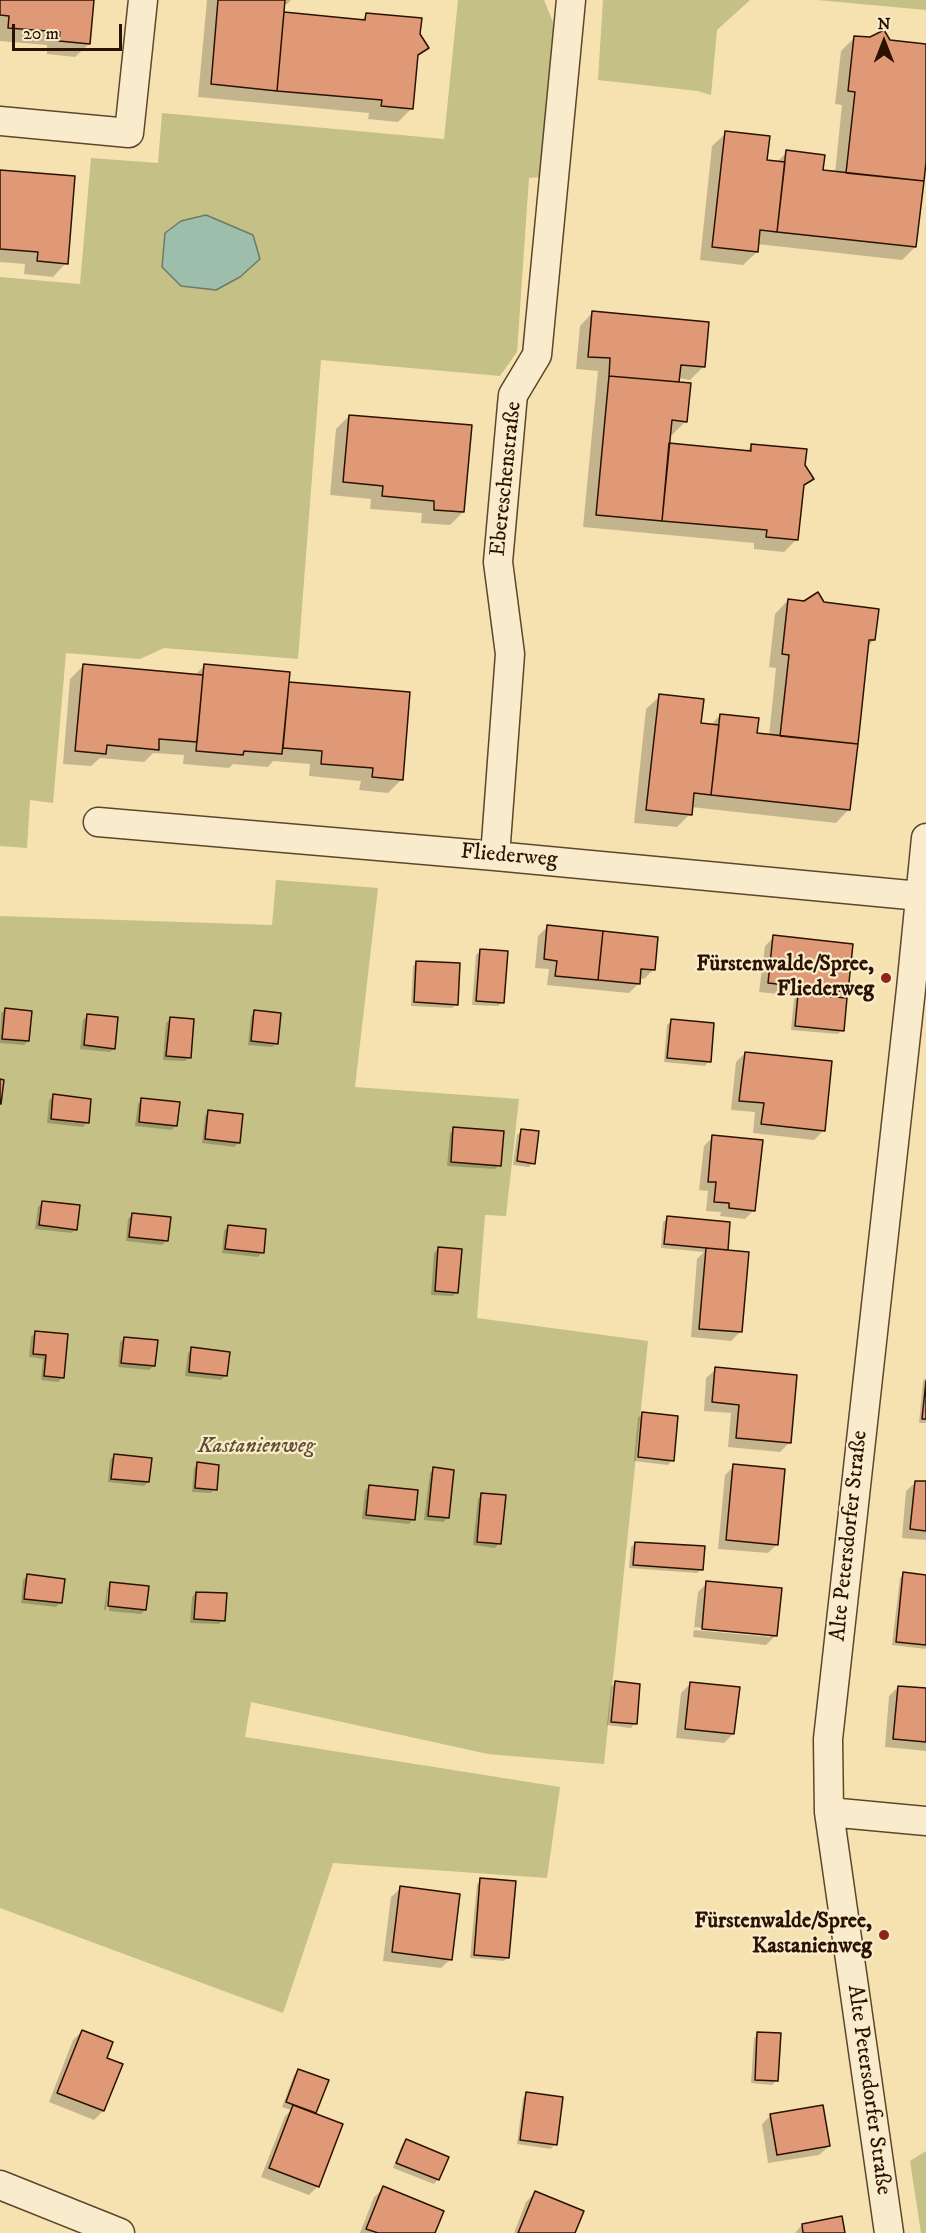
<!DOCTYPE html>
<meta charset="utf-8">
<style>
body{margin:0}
#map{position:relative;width:926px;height:2233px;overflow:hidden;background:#f6e2b1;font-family:"IM FELL DW Pica",serif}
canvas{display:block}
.north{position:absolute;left:854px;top:12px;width:60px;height:60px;-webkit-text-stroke:4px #f9eccc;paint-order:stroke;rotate:0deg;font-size:16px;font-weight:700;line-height:24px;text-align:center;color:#2b1200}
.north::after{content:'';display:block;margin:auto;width:21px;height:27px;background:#2b1200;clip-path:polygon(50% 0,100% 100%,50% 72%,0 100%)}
.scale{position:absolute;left:12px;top:24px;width:110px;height:27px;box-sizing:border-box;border:3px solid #2b1200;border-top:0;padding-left:8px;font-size:18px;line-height:21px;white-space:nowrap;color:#2b1200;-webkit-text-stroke:4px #f9eccc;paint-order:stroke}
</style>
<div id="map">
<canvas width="926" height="2233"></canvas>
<div class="north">N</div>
<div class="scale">20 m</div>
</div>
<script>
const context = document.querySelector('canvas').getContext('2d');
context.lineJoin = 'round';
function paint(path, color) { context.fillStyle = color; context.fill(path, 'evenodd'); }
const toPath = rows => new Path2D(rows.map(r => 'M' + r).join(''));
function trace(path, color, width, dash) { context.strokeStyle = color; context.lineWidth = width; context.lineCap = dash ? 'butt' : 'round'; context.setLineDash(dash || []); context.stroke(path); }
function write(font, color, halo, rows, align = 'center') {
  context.font = font + ' "IM FELL DW Pica",serif'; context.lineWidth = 4.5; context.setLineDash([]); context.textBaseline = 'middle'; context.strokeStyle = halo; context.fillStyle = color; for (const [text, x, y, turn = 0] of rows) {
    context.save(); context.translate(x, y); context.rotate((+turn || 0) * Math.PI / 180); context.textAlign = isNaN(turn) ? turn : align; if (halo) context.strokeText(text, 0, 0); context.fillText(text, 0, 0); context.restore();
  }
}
paint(toPath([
 [458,0,544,0,557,32,543,177,529,178,517,352,500,376,321,360,298,659,164,648,140,659,66,653,53,803,30,800,27,848,0,846,0,277,80,284,91,158,158,163,162,113,444,139],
 [603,0,750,0,717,30,711,95,698,91,598,80],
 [817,0,926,0,926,10],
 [276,880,378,888,355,1087,519,1099,506,1216,485,1215,477,1318,648,1341,604,1764,488,1754,251,1702,245,1737,560,1787,547,1878,333,1863,283,2013,0,1908,0,916,272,925],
 [926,2151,926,2233,921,2233,910,2161]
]), '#c4c086');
const water = toPath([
 [206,215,253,235,260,259,240,277,216,290,181,286,162,267,165,233,181,221,206,215]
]);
paint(water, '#9dbeaa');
trace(water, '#6f7966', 1.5);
paint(toPath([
 [0,0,92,0,89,44,75,57,47,54,47,45,0,41],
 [207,0,291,0,287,4,284,4,282,14,360,21,367,15,419,35,427,48,416,58,412,108,398,122,368,119,369,113,198,97],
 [855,37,926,45,926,147,915,247,902,260,757,244,757,252,743,265,700,260,712,146,726,133,766,161,776,163,787,152,822,171,835,173,842,105,835,104,841,51],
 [0,171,66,263,53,277,24,274,25,264,0,262],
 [593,312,704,366,690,380,678,378,686,421,672,435,669,434,668,445,746,452,752,445,804,465,812,478,802,488,797,539,784,552,754,549,754,543,583,527,598,371,576,369,580,326],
 [349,416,463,512,450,525,421,523,422,513,370,509,371,499,330,495,336,429],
 [788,600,823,604,874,640,867,647,849,809,836,823,691,807,690,814,677,827,634,823,646,709,660,696,700,725,710,726,720,715,755,734,769,736,776,668,769,667,775,614],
 [83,666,194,676,204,666,287,683,402,779,388,793,359,790,361,781,309,776,310,764,273,761,268,767,233,764,229,768,183,764,184,755,153,753,144,762,100,758,91,766,63,764,70,679],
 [547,927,653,970,644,979,639,978,638,984,629,993,547,985,549,969,535,968,538,936],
 [774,937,846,992,839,999,842,1030,838,1034,791,1030,794,999,797,996,759,992,765,946],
 [480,951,503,1002,498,1006,472,1005,476,955],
 [417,962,456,1004,452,1008,411,1006,413,966],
 [6,1009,28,1041,24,1045,0,1043,1,1013],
 [255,1012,277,1043,272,1047,248,1045,251,1016],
 [87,1016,114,1048,110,1052,80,1049,83,1020],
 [170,1019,190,1057,185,1061,163,1060,166,1023],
 [671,1021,709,1061,705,1066,664,1062,667,1025],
 [745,1053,823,1131,814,1140,753,1133,755,1112,731,1110,736,1062],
 [54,1096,87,1122,83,1127,47,1123,49,1100],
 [142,1100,176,1125,172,1130,135,1126,138,1104],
 [209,1112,239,1142,234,1147,202,1143,205,1116],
 [454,1129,499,1165,495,1169,447,1166,450,1133],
 [522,1131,533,1163,529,1167,513,1165,517,1135],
 [713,1137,754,1210,745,1219,720,1216,721,1212,706,1211,708,1191,699,1190,704,1146],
 [42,1203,76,1229,72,1233,35,1229,38,1207],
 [133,1214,166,1241,162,1245,126,1241,128,1219],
 [668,1218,726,1249,724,1251,740,1332,731,1341,691,1337,697,1259,704,1252,661,1248,663,1222],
 [228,1226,262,1252,258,1257,222,1253,224,1231],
 [439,1248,457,1292,453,1296,431,1295,434,1253],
 [35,1333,63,1377,58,1382,41,1380,43,1359,29,1357,31,1337],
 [124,1338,154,1366,149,1370,118,1367,120,1342],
 [192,1349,226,1375,221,1380,185,1376,188,1353],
 [716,1369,789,1443,780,1452,728,1447,731,1413,704,1411,706,1378],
 [926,1378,926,1423,919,1423,923,1381],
 [642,1414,672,1460,668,1465,634,1461,638,1418],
 [114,1456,148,1482,144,1486,108,1482,110,1460],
 [198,1464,215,1489,211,1493,192,1492,194,1468],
 [734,1466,777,1544,768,1553,718,1549,725,1475],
 [434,1469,448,1518,443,1522,424,1520,430,1473],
 [916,1482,926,1483,926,1540,902,1538,906,1491],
 [369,1486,413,1519,409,1524,362,1519,365,1491],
 [482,1494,499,1543,495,1548,473,1545,478,1499],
 [635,1543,702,1569,697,1573,629,1568,631,1547],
 [904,1574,926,1576,926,1649,892,1645,900,1578],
 [27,1576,61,1602,56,1607,21,1603,23,1580],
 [111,1583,145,1610,141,1614,109,1611,111,1586,108,1586,106,1610,104,1610,107,1588],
 [707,1583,776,1635,766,1645,693,1637,698,1592],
 [694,1627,770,1634,770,1637,694,1630],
 [196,1593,223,1620,219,1624,190,1623,192,1597],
 [615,1683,635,1723,631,1728,607,1725,611,1687],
 [691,1683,733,1734,724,1743,676,1738,681,1693],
 [898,1687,926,1690,926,1751,885,1747,889,1696],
 [481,1879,508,1957,504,1961,470,1958,477,1884],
 [401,1888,451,1959,441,1968,383,1961,391,1897],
 [82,2031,105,2059,103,2111,94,2120,49,2102,73,2040],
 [758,2034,777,2080,772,2085,751,2083,754,2038],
 [298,2071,315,2112,313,2114,318,2186,309,2195,261,2177,285,2116,291,2110,282,2107,294,2075],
 [527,2093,555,2144,551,2149,517,2144,523,2098],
 [771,2115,829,2146,819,2155,768,2163,762,2124],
 [406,2141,438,2179,434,2184,393,2168,402,2145],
 [384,2188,434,2233,360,2233,374,2197],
 [535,2193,574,2233,514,2233,526,2202],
 [802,2225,844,2233,795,2233]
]), '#0003');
const building = toPath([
 [0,0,94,0,90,44,59,41,60,32,8,28,9,16,0,15,0,0],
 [218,0,285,0,277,91,211,84,218,0],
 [284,12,365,20,366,13,422,18,420,34,429,48,418,55,413,109,381,106,382,100,277,91,284,12],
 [884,30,890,40,926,44,926,162,924,181,846,173,855,92,848,91,854,36,870,37,884,30],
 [725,131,770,136,767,160,785,162,777,232,760,230,758,252,712,247,725,131],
 [786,150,825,155,823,170,924,181,916,247,777,232,786,150],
 [0,170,75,176,68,264,37,261,38,252,0,249,0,170],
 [592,311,709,322,705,367,681,365,679,382,609,376,610,358,588,357,592,311],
 [609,376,691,383,687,422,672,420,662,521,596,515,609,376],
 [349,415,472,425,464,512,434,510,434,501,382,496,383,486,343,482,349,415],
 [669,443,751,451,751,444,807,449,805,465,814,479,804,485,798,540,766,537,767,530,662,521,669,443],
 [818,592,824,602,879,609,875,640,869,640,858,744,780,736,789,655,782,654,788,599,804,601,818,592],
 [83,664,203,675,197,742,159,739,159,750,107,745,106,754,75,751,83,664],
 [204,664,290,672,282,754,244,751,243,755,196,751,204,664],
 [289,682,410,692,403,780,372,777,373,768,321,764,322,751,283,748,289,682],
 [659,694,704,699,701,723,719,725,711,795,694,793,692,815,646,810,659,694],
 [720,714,759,718,757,733,858,744,850,810,711,795,720,714],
 [547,925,603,931,598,980,555,976,557,961,544,959,547,925],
 [603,931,658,937,655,970,641,969,640,984,598,980,603,931],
 [773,935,853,944,848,992,768,983,773,935],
 [480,949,508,951,504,1003,476,1001,480,949],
 [416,961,460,963,458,1005,414,1002,416,961],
 [798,994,847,998,844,1031,795,1026,798,994],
 [5,1008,32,1011,29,1041,2,1039,5,1008],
 [254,1010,281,1013,278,1044,251,1041,254,1010],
 [87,1014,118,1017,115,1049,84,1045,87,1014],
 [170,1017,194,1019,191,1058,166,1056,170,1017],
 [671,1019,714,1023,711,1062,667,1058,671,1019],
 [745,1052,832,1061,825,1131,761,1124,764,1103,739,1101,745,1052],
 [0,1079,4,1080,1,1104,0,1104,0,1079],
 [53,1094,91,1099,89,1123,51,1119,53,1094],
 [141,1098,180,1102,177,1126,139,1122,141,1098],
 [208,1110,243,1114,240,1143,205,1139,208,1110],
 [453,1127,504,1131,501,1166,451,1162,453,1127],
 [521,1129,539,1131,535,1164,517,1161,521,1129],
 [712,1135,763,1140,755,1211,729,1208,729,1203,714,1202,716,1182,708,1182,712,1135],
 [42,1201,80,1205,77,1230,39,1225,42,1201],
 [132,1213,171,1217,168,1241,129,1237,132,1213],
 [667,1216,730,1222,728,1250,664,1244,667,1216],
 [228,1225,266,1229,264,1253,225,1249,228,1225],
 [438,1247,462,1249,458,1293,435,1291,438,1247],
 [706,1248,749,1252,742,1332,699,1329,706,1248],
 [35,1331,68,1334,64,1378,44,1376,46,1355,33,1354,35,1331],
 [124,1337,158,1340,155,1366,121,1363,124,1337],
 [191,1347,230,1352,227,1376,189,1372,191,1347],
 [715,1367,797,1375,791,1443,736,1438,739,1405,712,1402,715,1367],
 [926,1381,926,1419,922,1419,926,1381],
 [642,1412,678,1416,674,1461,638,1457,642,1412],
 [114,1454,152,1458,149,1482,111,1479,114,1454],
 [197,1462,219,1465,217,1490,195,1488,197,1462],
 [733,1464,785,1469,778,1545,726,1540,733,1464],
 [433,1467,454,1470,449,1518,428,1516,433,1467],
 [915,1481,926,1481,926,1531,910,1529,915,1481],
 [369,1485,418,1490,415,1520,366,1515,369,1485],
 [481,1493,506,1495,501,1544,477,1542,481,1493],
 [635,1542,705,1546,703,1570,633,1565,635,1542],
 [903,1572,926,1575,926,1645,896,1642,903,1572],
 [27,1574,65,1579,62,1603,24,1599,27,1574],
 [706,1581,782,1588,777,1636,702,1629,706,1581],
 [110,1582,149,1586,146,1610,108,1606,110,1582],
 [196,1592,227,1593,225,1621,194,1619,196,1592],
 [615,1681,640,1684,637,1724,611,1722,615,1681],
 [690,1682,740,1687,734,1734,685,1729,690,1682],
 [898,1686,926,1688,926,1742,893,1739,898,1686],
 [480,1878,516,1881,509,1958,474,1955,480,1878],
 [400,1886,460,1894,452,1960,392,1952,400,1886],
 [82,2030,113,2042,107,2058,123,2064,104,2111,57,2093,82,2030],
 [757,2032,781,2033,778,2081,755,2080,757,2032],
 [298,2069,329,2080,316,2113,286,2102,298,2069],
 [526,2092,563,2097,557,2145,520,2140,526,2092],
 [293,2105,343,2124,319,2187,269,2168,293,2105],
 [823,2105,830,2146,777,2155,770,2114,823,2105],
 [406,2139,449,2157,439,2180,396,2163,406,2139],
 [383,2186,444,2211,435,2233,378,2233,366,2229,383,2186],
 [535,2191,584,2211,575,2233,518,2233,535,2191],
 [842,2216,845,2233,803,2233,802,2224,842,2216]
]);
paint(building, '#e09977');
trace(building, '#2b1200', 1.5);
const minor = toPath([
 [0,121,129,133,143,0],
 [98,822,495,856,920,896],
 [495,856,510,654,498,562,512,405,513,395,537,355,571,0],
 [829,1812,926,1821],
 [0,2185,120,2233],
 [889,2233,829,1812,828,1739,911,989,926,838]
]);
trace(minor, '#5e462c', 31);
trace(minor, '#f9eccc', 28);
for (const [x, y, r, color] of [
 [886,978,6,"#8f2418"],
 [884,1935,6,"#8f2418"]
]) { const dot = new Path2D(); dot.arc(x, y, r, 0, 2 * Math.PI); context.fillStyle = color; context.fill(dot); trace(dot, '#f9eccc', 2); }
write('22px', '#2b1200', '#f9eccc', [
 ["Ebereschenstraße",507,479,-84],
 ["Fliederweg",509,857,5],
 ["Alte Petersdorfer Straße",850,1536,-84],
 ["Alte Petersdorfer Straße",868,2090,82]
]);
write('bold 22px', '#2b1200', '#f9eccc', [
 ["Fürstenwalde/Spree,",874,965],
 ["Fliederweg",874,990],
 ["Fürstenwalde/Spree,",872,1922],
 ["Kastanienweg",872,1947]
], 'right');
write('italic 22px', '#614f2f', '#f9eccc', [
 ["Kastanienweg",256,1447]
]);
</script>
